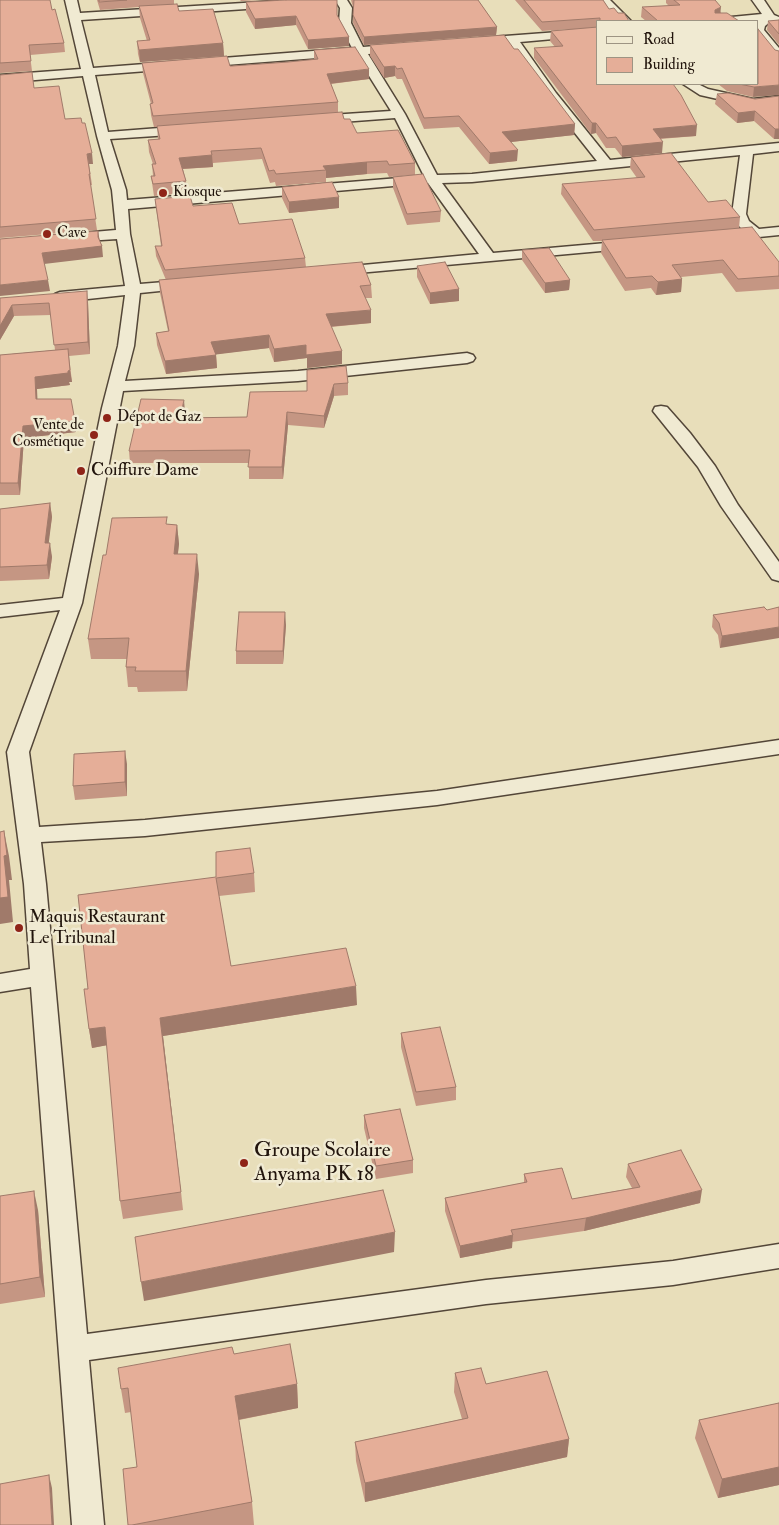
<!DOCTYPE html>
<meta charset="utf-8">
<style>
body{margin:0}
#map{position:relative;width:779px;height:1525px;overflow:hidden;background:#e8deba;font-family:"IM FELL Double Pica",serif}
canvas{display:block}
.legend{position:absolute;left:596px;top:20px;width:162px;height:65px;box-sizing:border-box;background:#f0ead2;border:1px solid #9d9483;margin:0;padding:6px 9px;list-style:none;font-size:15px;color:#21140c}
.legend li{display:flex;align-items:center;gap:10px;height:25px}
.legend b{width:25px;border:1px solid #9d9483}
</style>
<div id="map">
<canvas width="779" height="1525"></canvas>
<ul class="legend">
<li><b style="height:6px;background:#f0ead2"></b>Road</li>
<li><b style="height:14px;background:#e5ae98"></b>Building</li>
</ul>
</div>
<script>
const context = document.querySelector('canvas').getContext('2d');
context.lineJoin = 'round';
const toPath = rows => new Path2D(rows.map(r => 'M' + r).join(''));
function trace(path, color, width, dash) { context.strokeStyle = color; context.lineWidth = width; context.lineCap = dash ? 'butt' : 'round'; context.setLineDash(dash || []); context.stroke(path); }
function paint(path, color) { context.fillStyle = color; context.fill(path, 'evenodd'); }
function write(font, color, halo, rows, align = 'center') {
  context.font = font + ' "IM FELL Double Pica",serif'; context.lineWidth = 5; context.setLineDash([]); context.textBaseline = 'middle'; context.strokeStyle = halo; context.fillStyle = color; for (const [text, x, y, turn = 0] of rows) {
    context.save(); context.translate(x, y); context.rotate((+turn || 0) * Math.PI / 180); context.textAlign = isNaN(turn) ? turn : align; if (halo) context.strokeText(text, 0, 0); context.fillText(text, 0, 0); context.restore();
  }
}
const street = toPath([
 [65,0,77,0,80,13,276,1,282,4,276,7,81,20,93,68,352,48,339,23,340,8,335,0,347,0,352,8,351,23,363,47,399,44,405,48,399,52,368,54,405,114,437,175,472,174,597,161,548,99,509,43,475,44,473,42,475,40,479,38,598,29,598,35,520,42,556,93,610,160,779,143,779,151,753,154,746,214,749,221,759,229,779,227,779,235,729,240,724,239,722,236,724,233,743,230,736,223,732,214,740,155,472,182,442,183,493,253,629,241,634,242,636,245,634,248,336,275,331,274,329,271,331,268,479,254,428,183,128,209,130,234,140,284,189,280,194,281,196,284,194,287,189,288,140,293,134,346,125,381,298,371,467,353,473,355,475,358,473,361,467,363,298,381,123,391,82,603,29,752,39,827,145,820,437,791,779,740,779,754,437,805,145,836,41,842,46,884,87,1334,486,1280,673,1261,779,1244,779,1268,673,1285,486,1304,89,1360,104,1525,72,1525,31,987,0,992,0,974,30,969,24,884,7,752,60,610,0,617,0,605,63,598,102,408,118,346,125,295,60,302,55,300,52,297,55,294,60,292,125,286,117,239,70,242,65,241,63,238,65,235,70,234,116,230,112,190,97,136,83,76,0,83,0,75,81,69,65,0],
 [356,55,391,111,315,116,309,120,315,124,395,118,424,176,127,200,126,190,110,139,185,134,191,130,185,126,108,132,95,75,356,55],
 [598,0,610,0,631,21,619,21,598,0],
 [752,0,764,0,774,15,779,17,779,21,771,21,765,26,764,30,779,48,779,60,775,59,758,37,758,21,715,21,721,18,762,14,752,0],
 [683,84,698,84,708,89,753,99,779,96,779,104,753,107,700,95,683,84],
 [661,406,667,407,690,433,715,466,738,505,779,562,779,581,772,579,721,506,698,467,653,411,655,407,661,406]
]);
trace(street, '#534638', 3);
paint(street, '#f0ead2');
paint(toPath([
 [0,0,52,10,64,43,65,52,30,55,32,71,0,73],
 [97,0,174,0,174,4,179,11,223,43,224,56,140,62,138,54,137,41,147,41,140,18,139,7,100,10],
 [240,0,260,0,241,1],
 [351,0,478,0,497,27,496,35,364,45,353,23,353,7],
 [515,0,603,0,609,9,618,13,629,21,598,21,598,84,696,136,660,139,662,153,622,157,615,148,606,148,596,133,591,134,534,58,534,48,555,47,550,41,551,31,573,29,542,31],
 [666,0,715,0,721,13,739,21,646,21,641,17,642,7,669,6,666,3],
 [246,2,337,15,349,37,349,46,308,49,296,25,255,29,246,12],
 [779,20,779,45,767,30,768,21],
 [370,45,514,49,575,124,574,135,511,142,517,161,489,164,459,127,424,129,402,79,397,79,395,76,384,78,370,56],
 [314,50,369,79,331,84,338,102,338,113,357,133,415,163,415,175,389,177,387,173,367,174,326,178,326,182,276,186,275,182,270,183,262,159,213,163,213,167,183,169,186,181,187,193,154,196,151,176,153,176,152,164,153,164,149,152,148,140,158,139,157,127,154,127,151,115,150,104,151,104,143,73,142,63,232,66,288,62,314,60],
 [775,50,753,97,727,91,718,84,758,84],
 [0,75,34,88,65,119,93,164,89,164,92,185,90,185,97,230,0,238],
 [717,94,755,99,779,96,779,139,774,139,754,121,737,123,715,104],
 [631,157,708,202,740,217,739,228,779,262,779,289,736,292,722,273,681,277,682,279,681,292,656,295,651,288,625,291,601,253,602,241,593,241,561,194,562,184,637,178,630,168],
 [393,177,441,211,440,222,407,225,393,188],
 [282,187,339,208,289,213,282,198],
 [155,199,193,206,239,224,305,258,306,267,371,285,372,298,365,298,371,323,331,327,342,364,307,368,307,358,274,362,269,348,216,354,217,368,166,374,157,345,156,333,168,331,160,293,159,280,166,280,156,256,155,246,161,246],
 [522,250,570,280,569,290,545,293,522,260],
 [417,266,459,289,459,301,430,304,417,277],
 [0,298,88,302,90,354,69,356,72,382,69,382,70,385,37,389,37,399,75,421,76,432,24,438,20,495,0,495,0,355,55,350,51,315,14,316,0,340],
 [307,370,348,383,348,395,334,396,324,428,288,425,283,479,249,479,249,463,130,463,129,451,185,412,184,418,247,417,307,391],
 [50,503,52,517,48,543,52,557,49,579,0,581,0,509],
 [168,524,177,525,179,544,178,554,199,574,187,691,138,692,137,687,128,687,126,667,127,659,91,659,88,639,106,555],
 [764,607,720,648,718,635,712,627,713,615],
 [286,625,283,664,236,664,236,651],
 [127,764,127,796,75,800,73,786],
 [254,873,255,892,219,896,231,966,357,1005,163,1036,183,1210,123,1219,120,1201,107,1045,92,1048,89,1029,88,989,78,895],
 [401,1033,456,1087,456,1100,416,1106,401,1047],
 [364,1115,413,1160,413,1173,376,1179,364,1128],
 [628,1164,700,1203,584,1231,512,1242,512,1248,460,1258,445,1211,445,1198,524,1183,524,1174,572,1199,632,1188,626,1177],
 [0,1196,38,1210,45,1297,0,1304],
 [234,1354,297,1384,298,1408,239,1420,252,1502,254,1525,128,1525,137,1467,131,1412,125,1413,121,1389],
 [455,1373,486,1384,569,1439,567,1457,365,1502,356,1461,355,1442,462,1419,454,1392],
 [779,1403,779,1485,718,1498,695,1438,699,1420]
]), '#c59683');
paint(toPath([
 [721,7,720,16,714,19,715,10],
 [296,16,296,25,255,29,255,19],
 [497,27,496,35,364,45,364,37],
 [349,37,349,46,308,49,308,40],
 [223,43,224,56,140,62,139,50],
 [395,66,395,76,384,78,384,67],
 [369,69,369,79,328,84,327,74],
 [779,85,779,95,753,97,754,87],
 [755,111,754,121,737,123,738,113],
 [592,123,596,123,596,133,591,134],
 [575,124,574,135,502,143,502,132],
 [697,125,696,136,652,139,653,129],
 [775,129,779,129,779,139,774,139],
 [663,142,662,153,622,157,622,146],
 [518,150,517,161,489,164,490,153],
 [92,153,93,164,89,164,87,154],
 [212,155,213,167,180,169,179,158],
 [367,162,367,174,326,178,326,170,323,166],
 [339,197,339,208,289,213,289,202],
 [98,231,100,242,102,246,103,257,44,264,42,253,98,237],
 [682,279,681,292,656,295,658,282],
 [48,280,50,291,0,296,0,285],
 [570,280,569,290,545,293,545,283],
 [459,289,459,301,430,304,430,293],
 [87,291,88,302,90,354,88,342],
 [12,305,14,316,0,340,0,326],
 [371,310,371,323,326,327,326,314],
 [269,335,269,348,212,355,211,342],
 [306,345,342,351,342,364,307,368,307,358,274,362,274,349],
 [216,355,217,368,166,374,165,361],
 [70,370,72,382,69,382,70,385,37,389,38,411,36,399,35,377],
 [334,384,334,396,324,428,324,416],
 [184,400,185,412,181,430,180,418],
 [287,412,288,425,283,479,282,467],
 [75,421,76,432,24,438,20,495,18,483,23,426],
 [50,503,52,517,47,557,45,543],
 [177,525,179,544,175,574,174,554],
 [50,543,52,557,49,579,47,565],
 [197,554,199,574,187,691,186,671],
 [285,612,286,625,283,664,283,651],
 [779,627,779,638,720,648,722,636],
 [125,751,127,764,127,796,125,782],
 [4,831,9,856,12,880,9,880,13,922,0,924,0,898,4,856],
 [356,986,357,1005,163,1036,183,1210,160,1018],
 [105,1027,108,1045,92,1048,89,1029],
 [702,1190,700,1203,584,1231,586,1218],
 [34,1191,38,1210,45,1297,40,1277],
 [395,1232,394,1252,144,1301,141,1282],
 [513,1235,512,1248,460,1258,460,1246],
 [297,1384,298,1408,237,1420,235,1396],
 [569,1439,567,1457,365,1502,365,1483],
 [779,1467,779,1485,718,1498,722,1479],
 [49,1475,52,1488,54,1525,52,1525]
]), '#a07a6a');
const building = toPath([
 [0,0,50,0,52,10,55,9,64,43,29,45,31,61,0,63,0,0],
 [99,0,127,0,99,2,99,0],
 [286,0,337,0,337,15,349,37,308,40,296,16,255,19,246,2,286,0],
 [354,0,478,0,497,27,364,37,353,15,354,0],
 [524,0,603,0,609,9,614,8,618,13,624,13,629,21,600,21,600,18,542,22,524,0],
 [674,0,715,0,721,7,715,10,715,13,727,13,739,21,658,21,642,7,680,5,674,0],
 [177,4,179,11,213,9,223,43,139,50,137,41,150,40,139,6,177,4],
 [779,20,779,34,768,21,779,20],
 [598,27,598,84,673,84,681,95,697,125,653,129,663,142,622,146,616,137,607,138,596,123,592,123,534,48,563,46,551,31,598,27],
 [758,29,775,50,779,51,779,85,754,87,739,84,758,84,758,29],
 [504,35,514,49,518,49,575,124,502,132,518,150,490,153,459,116,424,118,402,68,397,69,395,66,384,67,370,45,504,35],
 [355,47,369,69,327,74,338,102,153,116,150,104,153,103,142,63,227,56,230,66,232,66,288,62,318,59,314,50,355,47],
 [32,72,34,88,59,86,65,119,81,118,82,123,85,123,92,153,87,154,90,174,89,174,96,219,0,227,0,75,32,72],
 [728,93,755,99,779,96,779,129,775,129,755,111,738,113,717,94,728,93],
 [342,112,344,119,350,119,357,133,398,130,415,163,389,165,387,161,367,162,323,166,326,170,276,174,274,170,269,171,261,148,211,151,212,155,179,158,186,181,153,184,151,176,155,176,152,164,156,164,148,140,160,139,157,126,342,112],
 [671,153,708,202,726,200,740,217,594,230,562,184,645,177,631,157,671,153],
 [423,174,441,211,407,214,393,177,423,174],
 [332,182,339,197,289,202,282,187,332,182],
 [190,196,193,206,232,203,239,224,292,219,305,258,165,270,155,246,162,246,155,199,190,196],
 [752,227,779,262,779,276,738,279,723,260,672,265,682,279,658,282,652,276,626,278,602,240,752,227],
 [98,231,98,237,102,246,42,253,48,280,0,285,0,239,98,231],
 [549,248,570,280,545,283,522,250,549,248],
 [362,262,371,285,360,286,371,310,326,314,342,351,306,355,306,345,274,349,269,335,211,342,216,355,165,361,156,333,169,331,159,280,362,262],
 [445,262,459,289,430,293,417,266,445,262],
 [87,291,88,342,54,345,49,303,12,305,0,326,0,298,87,291],
 [68,349,70,370,68,371,68,373,35,377,36,399,71,399,75,421,23,426,18,483,0,483,0,355,68,349],
 [346,366,348,383,334,384,324,416,287,412,282,467,248,467,250,450,129,451,141,399,184,400,180,418,247,417,250,392,307,391,307,370,346,366],
 [50,503,45,543,50,543,47,565,0,567,0,509,50,503],
 [167,517,166,524,177,525,174,554,197,554,186,671,135,671,136,667,126,667,129,638,88,639,103,555,106,555,112,518,167,517],
 [764,607,767,610,779,607,779,627,722,636,719,623,713,615,764,607],
 [239,612,285,612,283,651,236,651,239,612],
 [125,751,125,782,73,786,74,754,125,751],
 [4,831,7,855,4,856,8,897,0,898,0,832,4,831],
 [250,848,254,873,216,878,231,966,346,948,356,986,160,1018,181,1192,120,1201,105,1027,89,1029,84,989,88,989,78,895,216,877,216,852,250,848],
 [440,1027,456,1087,416,1092,401,1033,440,1027],
 [400,1109,413,1160,376,1166,364,1115,400,1109],
 [681,1150,702,1190,586,1218,511,1230,513,1235,460,1246,445,1198,527,1182,524,1174,562,1168,572,1199,640,1187,628,1164,681,1150],
 [383,1190,395,1232,141,1282,135,1237,383,1190],
 [34,1191,40,1277,0,1284,0,1196,34,1191],
 [290,1344,297,1384,235,1396,252,1502,132,1525,128,1525,123,1469,137,1467,128,1388,121,1389,118,1368,232,1347,234,1354,290,1344],
 [481,1368,486,1384,547,1371,569,1439,365,1483,355,1442,468,1418,455,1373,481,1368],
 [779,1403,779,1467,722,1479,699,1420,779,1403],
 [49,1475,52,1525,0,1525,0,1484,49,1475]
]);
paint(building, '#e5ae98');
trace(building, '#a07a6a', 1);
for (const [x, y, r, color] of [
 [163,193,5,"#8f2418"],
 [47,234,5,"#8f2418"],
 [107,418,5,"#8f2418"],
 [94,435,5,"#8f2418"],
 [81,471,5,"#8f2418"],
 [19,928,5,"#8f2418"],
 [244,1163,5,"#8f2418"]
]) { const dot = new Path2D(); dot.arc(x, y, r, 0, 2 * Math.PI); context.fillStyle = color; context.fill(dot); trace(dot, '#f0ead2', 2); }
write('15px', '#21140c', '#f0ead2', [
 ["Kiosque",173,193],
 ["Cave",57,234],
 ["Dépot de Gaz",117,418],
 ["Vente de",84,426,"right"],
 ["Cosmétique",84,443,"right"]
], 'left');
write('18px', '#21140c', '#f0ead2', [
 ["Coiffure Dame",91,471],
 ["Maquis Restaurant",29,918],
 ["Le Tribunal",29,939]
], 'left');
write('21px', '#21140c', '#f0ead2', [
 ["Groupe Scolaire",254,1151],
 ["Anyama PK 18",254,1175]
], 'left');
</script>
